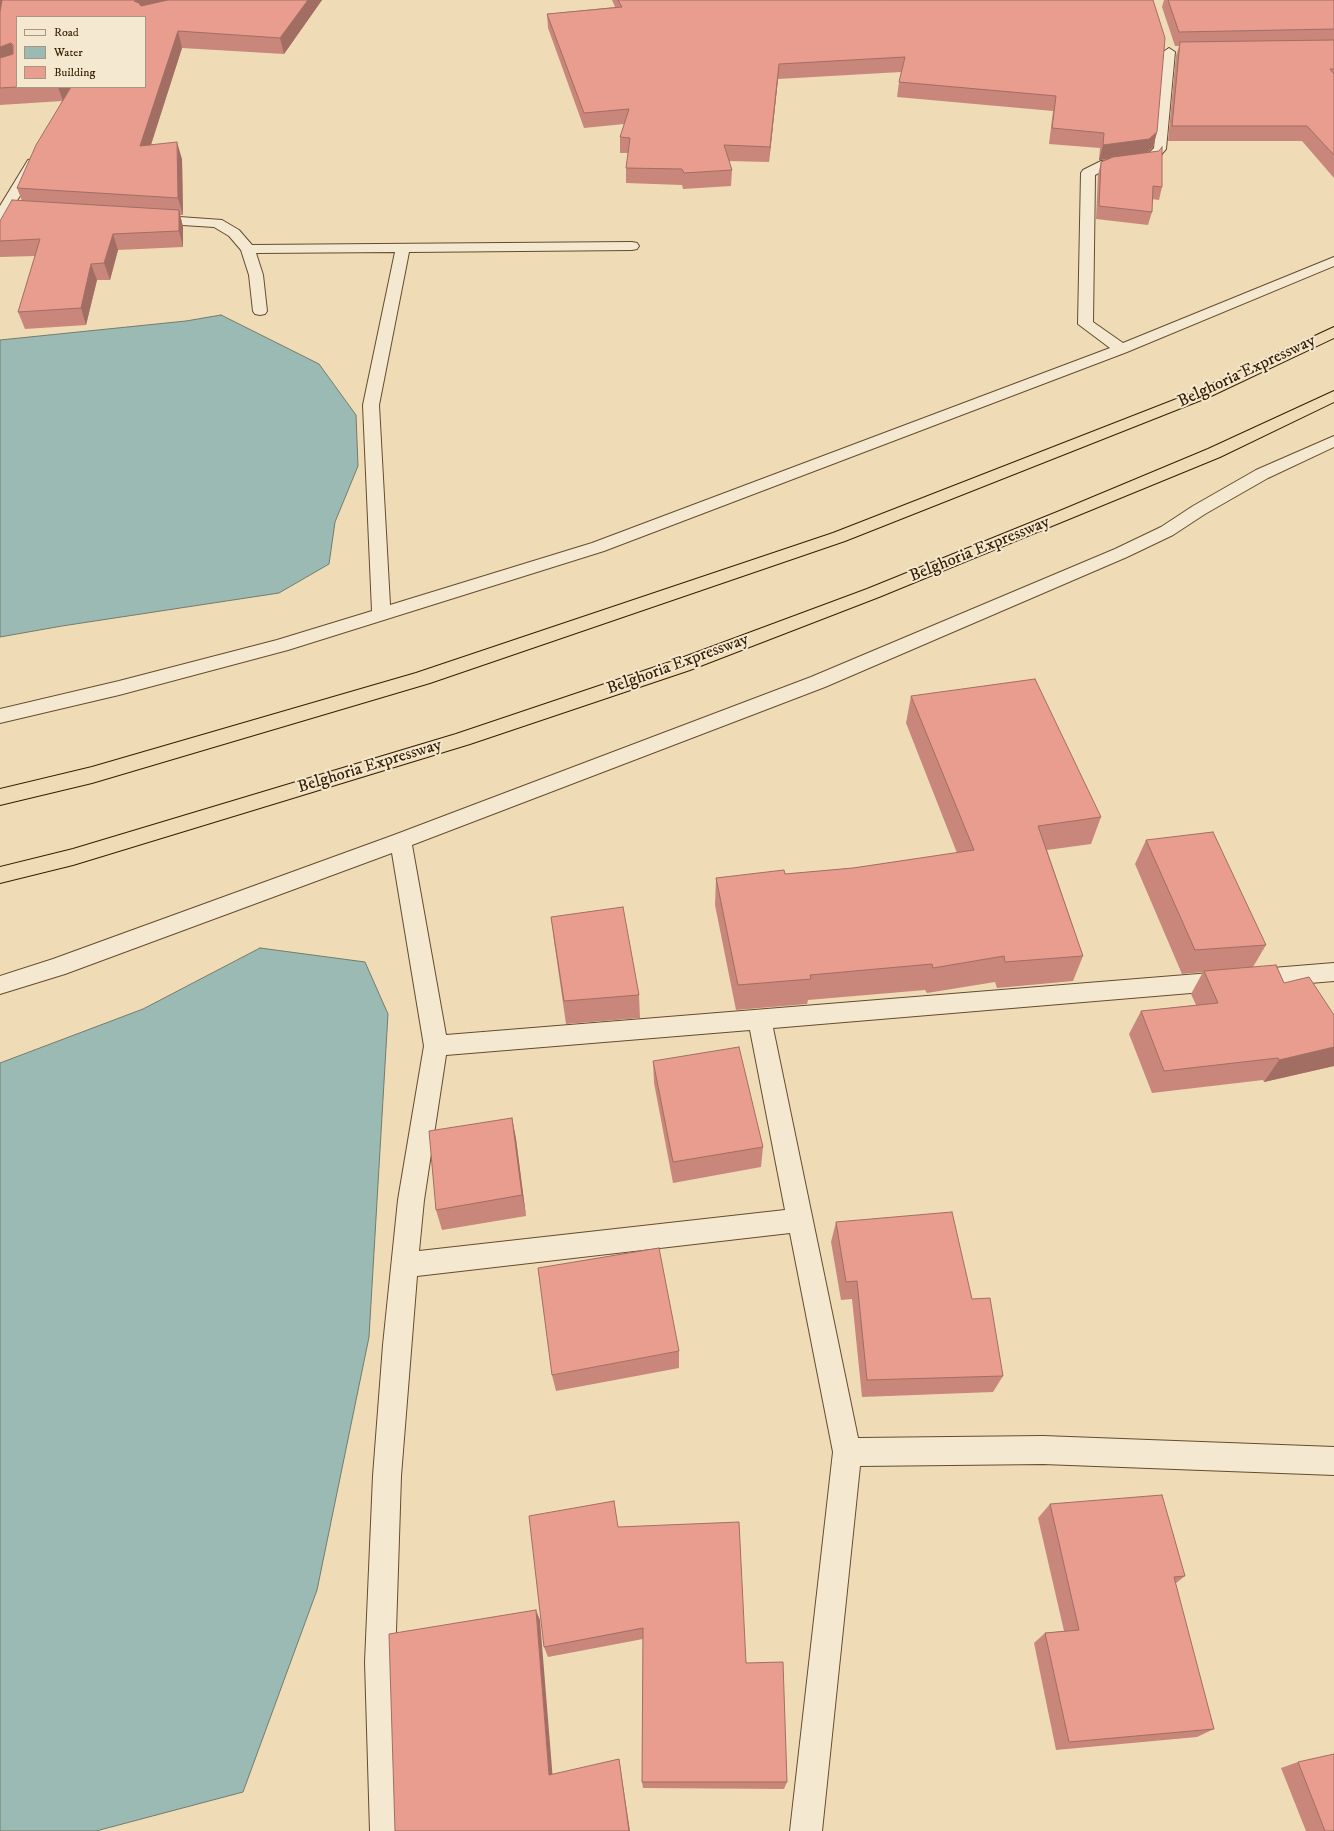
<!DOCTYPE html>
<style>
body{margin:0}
#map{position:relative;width:1334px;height:1831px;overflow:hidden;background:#f0dbb7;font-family:"IM FELL DW Pica",serif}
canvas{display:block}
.legend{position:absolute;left:16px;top:16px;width:130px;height:72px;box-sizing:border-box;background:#f5e8d0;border:1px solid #a8977d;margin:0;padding:5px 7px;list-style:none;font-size:12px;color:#341e00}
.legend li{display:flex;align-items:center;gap:8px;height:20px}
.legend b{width:20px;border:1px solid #a8977d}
</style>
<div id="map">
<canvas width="1334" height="1831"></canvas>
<ul class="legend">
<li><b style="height:5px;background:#f5e8d0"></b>Road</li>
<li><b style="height:11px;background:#9bbab3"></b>Water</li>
<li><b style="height:11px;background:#e89d8e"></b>Building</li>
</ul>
</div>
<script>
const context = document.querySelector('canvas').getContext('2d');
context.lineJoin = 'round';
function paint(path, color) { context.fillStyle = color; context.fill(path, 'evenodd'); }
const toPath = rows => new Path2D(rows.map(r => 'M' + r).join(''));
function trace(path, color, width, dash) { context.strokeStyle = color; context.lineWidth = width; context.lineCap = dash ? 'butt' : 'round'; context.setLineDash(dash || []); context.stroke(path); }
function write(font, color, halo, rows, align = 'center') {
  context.font = font + ' "IM FELL DW Pica",serif'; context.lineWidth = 4; context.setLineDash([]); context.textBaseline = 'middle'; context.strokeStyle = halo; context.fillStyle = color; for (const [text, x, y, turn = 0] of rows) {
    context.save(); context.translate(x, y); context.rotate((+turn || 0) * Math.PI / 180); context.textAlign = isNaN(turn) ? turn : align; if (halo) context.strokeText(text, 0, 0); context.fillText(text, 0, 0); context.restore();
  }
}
const water = toPath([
 [221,315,319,364,356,415,358,466,335,522,329,564,279,593,62,626,0,637,0,340,186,321,221,315],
 [260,948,365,962,388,1014,369,1337,317,1590,243,1792,96,1831,0,1831,0,1063,143,1009,260,948]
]);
paint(water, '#9bbab3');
trace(water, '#727c6b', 1);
const minor = toPath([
 [1169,48,1175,52,1166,149,1155,162,1109,168,1095,175,1093,322,1123,343,1334,257,1334,266,1127,352,604,551,288,650,119,695,0,723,0,709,119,681,277,640,372,611,363,405,395,252,256,253,263,275,267,311,265,314,260,315,255,314,253,311,249,275,241,250,229,236,214,227,151,223,146,222,144,219,146,216,151,215,222,220,239,230,252,245,632,242,637,243,639,246,637,249,632,250,409,252,379,405,390,605,592,543,1110,348,1078,324,1081,173,1083,170,1101,161,1146,156,1154,148,1163,52,1169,48],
 [33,159,38,160,40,163,7,217,5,220,0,221,0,206,28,160,33,159],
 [1334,436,1334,447,1268,478,1205,514,1173,535,1127,557,825,687,412,845,446,1035,1334,963,1334,981,773,1028,858,1438,1043,1436,1334,1447,1334,1475,1043,1464,860,1466,822,1831,790,1831,833,1452,790,1233,417,1276,401,1476,395,1662,402,1831,370,1831,365,1662,373,1476,383,1345,398,1200,424,1046,392,853,65,974,0,994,0,976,53,959,394,835,811,677,1115,549,1161,527,1193,506,1256,470,1334,436],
 [750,1030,785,1210,419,1251,424,1200,446,1055,750,1030]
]);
const highway = toPath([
 [1334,327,1334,338,1209,397,845,541,430,683,92,783,0,805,0,789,92,767,416,673,833,533,1197,391,1334,327],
 [1334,391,1334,402,1220,457,879,597,690,670,470,744,73,865,0,883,0,867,73,849,456,734,676,660,867,589,1062,510,1208,449,1334,391]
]);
trace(minor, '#634d2e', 2);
trace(highway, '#341e00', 2);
paint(minor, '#f5e8d0');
paint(highway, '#f0dbb7');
paint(toPath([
 [0,0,322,0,284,54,182,48,151,145,182,159,183,215,180,215,183,227,183,247,118,250,110,280,97,280,86,325,25,329,18,312,35,256,0,257,0,221,22,201,17,188,62,101,0,105],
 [17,17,145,87,17,87],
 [612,0,1153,0,1157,132,1153,147,1148,152,1162,187,1159,200,1152,199,1152,212,1148,225,1096,219,1098,175,1101,162,1108,159,1099,160,1100,148,1049,144,1053,111,897,97,899,82,901,72,778,79,769,162,729,161,732,170,731,186,683,189,682,185,626,183,626,168,628,153,620,153,620,137,624,124,584,128,548,28,547,14,615,7],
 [1164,0,1334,0,1334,178,1302,141,1168,141,1176,56,1179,46,1175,46,1162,7],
 [911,696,1101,817,1091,844,1047,850,1083,956,1073,981,997,988,995,982,927,993,925,990,808,1000,807,1004,736,1010,715,905,716,878,785,874,853,868,957,853,906,723],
 [1146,840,1266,945,1253,967,1284,983,1334,1015,1334,1066,1264,1082,1263,1080,1152,1093,1129,1034,1141,1011,1196,1005,1191,994,1203,972,1182,974,1135,864],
 [551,917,639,995,640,1018,566,1024,554,941],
 [653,1061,763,1147,761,1167,673,1183,654,1083],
 [512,1118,516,1139,526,1216,442,1230,436,1210],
 [836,1222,972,1299,1003,1376,993,1392,862,1397,852,1299,841,1300,831,1242],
 [679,1351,679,1368,556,1391,552,1375],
 [1050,1504,1185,1576,1175,1584,1214,1729,1197,1737,1056,1750,1034,1643,1045,1633,1064,1631,1038,1518],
 [618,1527,746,1663,787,1782,784,1789,643,1788,642,1782,643,1639,548,1657,544,1647],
 [1298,1762,1334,1831,1306,1831,1281,1768]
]), '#c8877a');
paint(toPath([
 [0,0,5,0,0,18],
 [139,0,199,0,139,17,134,1],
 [308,0,322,0,284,54,280,38],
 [178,31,182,48,145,163,140,146],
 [11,43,16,60,0,66,0,47],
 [779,64,778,79,769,162,770,147],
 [58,87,71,87,63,101],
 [1157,132,1153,147,1145,155,1099,160,1103,145],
 [177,142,182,159,183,215,178,198],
 [179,210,183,227,183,247,179,231],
 [113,234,118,250,110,280,104,263],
 [91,264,97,280,86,325,81,308],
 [1334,1047,1334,1066,1264,1082,1279,1060],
 [512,1118,516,1139,526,1216,522,1195],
 [536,1610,540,1620,553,1781,549,1775],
 [619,1759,620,1765,630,1831,629,1831]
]), '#a26e63');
const building = toPath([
 [2,0,139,0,134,1,139,3,141,6,168,0,308,0,280,38,178,31,140,146,177,142,178,198,17,188,36,145,71,87,145,87,145,17,17,17,17,87,0,88,0,58,13,54,13,45,11,43,0,47,0,12,2,0],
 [618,0,1153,0,1165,38,1157,132,1149,139,1103,145,1104,133,1052,128,1056,96,899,82,905,57,779,64,770,147,724,145,732,170,684,173,682,169,626,168,630,138,620,137,629,109,584,113,547,14,622,7,618,0],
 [1168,0,1334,0,1334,29,1179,32,1168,0],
 [1334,40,1334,69,1330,69,1334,74,1334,155,1307,126,1172,126,1180,42,1334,40],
 [1162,147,1162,187,1153,186,1152,212,1099,206,1101,162,1113,157,1159,151,1162,147],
 [12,200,179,210,179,231,113,234,104,263,91,264,81,308,18,312,40,239,0,241,0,221,12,200],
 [1035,679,1101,817,1038,826,1083,956,1005,962,1004,956,933,968,932,964,810,975,811,979,738,985,716,878,784,870,785,874,853,868,974,850,911,696,1035,679],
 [1213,832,1266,945,1195,950,1146,840,1213,832],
 [623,907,639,995,564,1001,551,917,623,907],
 [1276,965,1284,983,1309,977,1334,1015,1334,1047,1279,1060,1278,1058,1164,1071,1141,1011,1218,1003,1204,971,1276,965],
 [739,1047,763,1147,673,1162,653,1061,739,1047],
 [512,1118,522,1195,436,1210,429,1131,512,1118],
 [952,1212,972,1299,990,1298,1003,1376,867,1380,857,1281,846,1282,836,1222,952,1212],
 [659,1248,679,1351,552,1375,538,1268,659,1248],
 [1162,1495,1185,1576,1174,1577,1214,1729,1069,1742,1045,1633,1079,1630,1050,1504,1162,1495],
 [614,1501,618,1527,739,1522,746,1663,783,1662,787,1782,642,1782,643,1628,544,1647,529,1516,614,1501],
 [536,1610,549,1775,619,1759,629,1831,395,1831,389,1634,536,1610],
 [1334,1754,1334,1831,1325,1831,1298,1762,1334,1754]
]);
paint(building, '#e89d8e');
trace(building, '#a26e63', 1);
write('17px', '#341e00', '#f5e8d0', [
 ["Belghoria Expressway",1247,372,-25],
 ["Belghoria Expressway",980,550,-22],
 ["Belghoria Expressway",678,665,-20],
 ["Belghoria Expressway",370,767,-17]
]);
</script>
